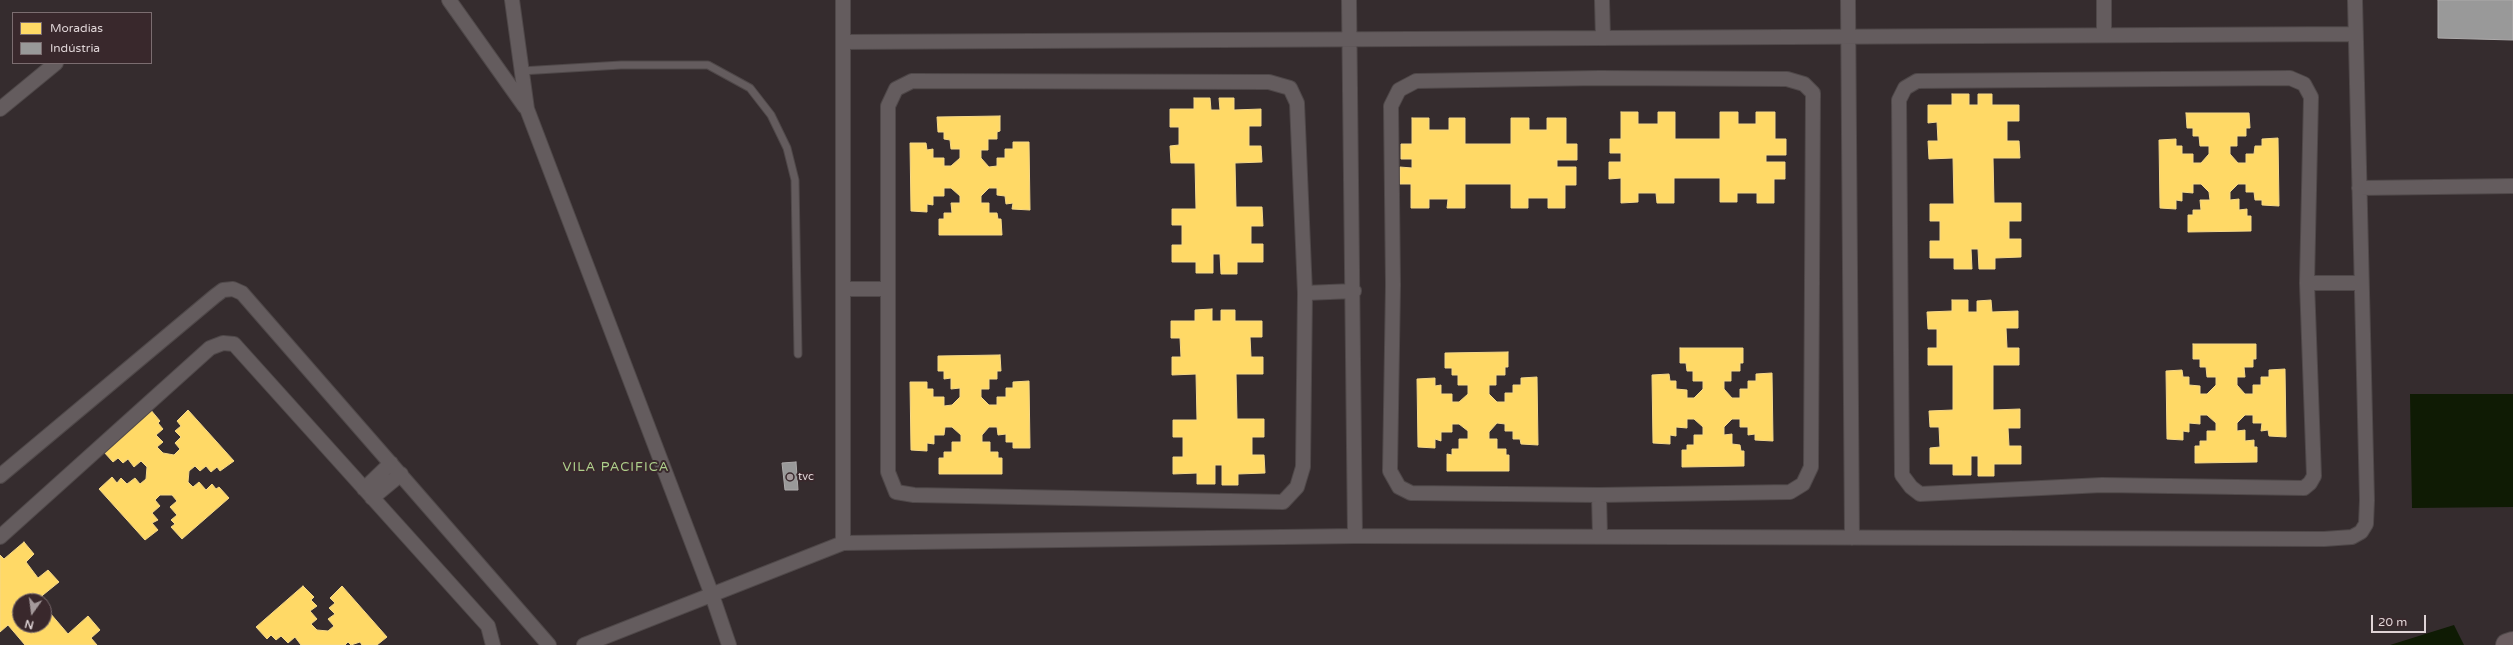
<!DOCTYPE html>
<meta charset="utf-8">
<style>
body{margin:0}
#map{position:relative;width:2513px;height:645px;overflow:hidden;background:#352c2e;font-family:"Varela Round",sans-serif}
canvas{display:block}
.legend{position:absolute;left:12px;top:12px;width:140px;height:52px;box-sizing:border-box;background:#39282c;border:1px solid #7b6d70;margin:0;padding:5px 7px;list-style:none;font-size:12px;color:#dfd4d6}
.legend li{display:flex;align-items:center;gap:8px;height:20px}
.legend b{width:20px;border:1px solid #7b6d70}
.north{position:absolute;left:12px;top:593px;width:40px;height:40px;box-sizing:border-box;background:#39282c;border:1px solid #7b6d70;border-radius:50%;rotate:194deg;font-size:11px;font-weight:700;line-height:16px;text-align:center;color:#dfd4d6}
.north::after{content:'';display:block;margin:auto;width:14px;height:18px;background:#a4999b;clip-path:polygon(50% 0,100% 100%,50% 72%,0 100%)}
.scale{position:absolute;left:2371px;top:615px;width:55px;height:18px;box-sizing:border-box;border:2px solid #dfd4d6;border-top:0;padding-left:5px;font-size:12px;line-height:14px;white-space:nowrap;color:#dfd4d6;-webkit-text-stroke:3px #39282c;paint-order:stroke}
</style>
<div id="map">
<canvas width="2513" height="645"></canvas>
<ul class="legend">
<li><b style="height:11px;background:#ffd966"></b>Moradias</li>
<li><b style="height:11px;background:#999"></b>Indústria</li>
</ul>
<div class="north">N</div>
<div class="scale">20 m</div>
</div>
<script>
const context = document.querySelector('canvas').getContext('2d');
context.lineJoin = 'round';
function paint(path, color) { context.fillStyle = color; context.fill(path, 'evenodd'); }
const toPath = rows => new Path2D(rows.map(r => 'M' + r).join(''));
function trace(path, color, width, dash) { context.strokeStyle = color; context.lineWidth = width; context.lineCap = dash ? 'butt' : 'round'; context.setLineDash(dash || []); context.stroke(path); }
function write(font, color, halo, rows, align = 'center') {
  context.font = font + ' "Varela Round",sans-serif'; context.lineWidth = 4; context.setLineDash([]); context.textBaseline = 'middle'; context.strokeStyle = halo; context.fillStyle = color; for (const [text, x, y, turn = 0] of rows) {
    context.save(); context.translate(x, y); context.rotate((+turn || 0) * Math.PI / 180); context.textAlign = isNaN(turn) ? turn : align; if (halo) context.strokeText(text, 0, 0); context.fillText(text, 0, 0); context.restore();
  }
}
paint(toPath([
 [2410,394,2513,394,2513,507,2412,508],
 [2454,625,2464,645,2390,645]
]), '#0f1b04');
const homes = toPath([
 [1952,94,1969,94,1969,105,1978,105,1978,94,1992,94,1992,105,2019,105,2019,121,2007,121,2007,141,2019,141,2020,158,1993,158,1994,203,2021,203,2021,221,2009,221,2009,239,2021,239,2021,257,1995,258,1995,269,1979,269,1978,249,1971,249,1972,269,1954,269,1954,258,1930,258,1930,241,1940,241,1940,221,1930,221,1930,204,1954,204,1953,158,1929,159,1928,141,1938,141,1937,122,1928,123,1928,105,1952,105,1952,94],
 [1194,98,1210,98,1211,110,1220,110,1219,98,1234,98,1234,110,1261,109,1261,126,1249,126,1249,146,1261,146,1262,162,1235,163,1236,207,1262,207,1263,226,1251,226,1251,244,1263,244,1263,262,1237,262,1237,274,1221,274,1220,254,1213,254,1213,273,1196,273,1196,262,1172,262,1172,245,1182,245,1182,225,1172,225,1172,209,1196,209,1195,163,1171,163,1170,146,1179,145,1179,127,1170,127,1170,109,1194,109,1194,98],
 [1621,112,1638,112,1638,124,1658,124,1658,112,1675,112,1675,139,1720,139,1720,112,1738,112,1738,124,1756,124,1756,112,1775,112,1775,139,1786,139,1786,155,1766,155,1766,162,1785,162,1785,179,1774,179,1774,203,1757,203,1757,193,1737,193,1737,202,1720,202,1720,178,1674,178,1674,203,1657,203,1656,193,1638,193,1638,202,1621,203,1621,178,1609,179,1609,162,1621,162,1621,153,1610,153,1610,139,1621,139,1621,112],
 [2186,113,2249,113,2250,128,2246,128,2246,136,2237,136,2237,146,2230,146,2230,154,2238,163,2246,163,2246,154,2254,154,2255,146,2262,146,2262,139,2278,138,2279,206,2262,205,2262,200,2255,200,2254,192,2246,192,2246,184,2238,184,2230,192,2230,200,2239,199,2239,210,2247,209,2247,216,2251,216,2251,231,2188,232,2188,215,2193,215,2193,210,2201,210,2200,200,2210,200,2209,192,2201,184,2193,184,2193,193,2182,192,2182,201,2176,200,2176,209,2160,208,2159,140,2176,139,2176,146,2182,146,2182,154,2193,154,2193,163,2201,163,2209,154,2209,146,2200,146,2199,136,2193,136,2193,128,2187,128,2186,113],
 [1000,116,1000,131,997,132,997,139,988,139,988,150,981,150,981,158,989,167,997,166,997,158,1005,158,1005,149,1013,149,1013,142,1029,142,1030,210,1012,209,1013,203,1006,204,1005,196,997,195,997,188,989,188,981,196,981,203,989,203,989,213,997,213,998,219,1001,219,1002,235,939,235,939,219,944,219,944,213,952,213,951,203,960,203,960,196,951,188,944,188,944,196,933,196,933,205,927,204,927,212,911,211,910,143,926,143,927,150,933,149,933,158,944,158,944,166,951,166,960,158,960,149,951,149,950,140,944,139,944,132,938,132,937,117,1000,116],
 [1412,118,1429,118,1429,130,1449,130,1449,118,1465,118,1465,144,1511,144,1511,118,1529,118,1529,130,1547,130,1547,118,1566,118,1566,144,1577,144,1577,160,1557,160,1557,167,1576,167,1576,185,1565,185,1565,208,1548,208,1548,198,1528,198,1528,208,1511,208,1511,184,1465,184,1465,208,1447,208,1448,199,1429,199,1429,208,1411,208,1411,184,1400,184,1400,167,1412,168,1412,159,1401,159,1401,144,1412,144,1412,118],
 [1952,300,1968,300,1968,312,1977,312,1977,301,1991,300,1992,312,2018,311,2018,328,2006,328,2007,348,2019,348,2019,365,1993,365,1993,410,2020,409,2020,428,2008,428,2009,446,2021,446,2021,464,1994,464,1994,476,1978,476,1978,456,1971,456,1971,475,1953,475,1953,464,1930,464,1930,448,1940,447,1939,427,1930,427,1929,411,1953,410,1953,365,1928,365,1928,348,1937,348,1937,329,1928,329,1927,312,1952,311,1952,300],
 [1212,309,1212,321,1221,321,1221,310,1235,310,1235,321,1262,321,1262,337,1250,337,1251,357,1263,357,1263,374,1236,374,1237,419,1264,419,1264,437,1252,437,1252,455,1264,455,1265,473,1238,474,1238,485,1222,485,1222,465,1215,465,1215,484,1197,484,1197,473,1173,474,1173,457,1183,457,1183,437,1173,437,1173,420,1197,420,1196,374,1172,375,1172,357,1181,357,1180,338,1171,338,1171,321,1195,321,1195,310,1212,309],
 [2193,344,2256,344,2256,359,2253,359,2253,367,2244,367,2245,377,2237,377,2237,385,2245,394,2253,394,2253,385,2261,385,2261,377,2269,377,2269,370,2285,369,2286,437,2269,436,2268,430,2261,431,2262,423,2253,423,2253,415,2245,415,2237,423,2237,431,2245,430,2245,441,2254,440,2254,447,2257,447,2257,462,2195,463,2195,446,2200,446,2200,441,2207,441,2207,431,2216,431,2216,423,2207,415,2200,415,2200,424,2189,423,2189,432,2183,431,2183,440,2167,439,2166,371,2182,370,2183,377,2189,377,2189,385,2200,386,2200,394,2207,394,2216,385,2216,377,2207,377,2206,367,2200,367,2200,359,2193,359,2193,344],
 [1680,348,1743,348,1743,363,1740,363,1740,371,1731,371,1731,381,1724,381,1724,389,1732,398,1740,398,1740,389,1748,389,1748,381,1756,381,1756,374,1772,373,1773,441,1755,440,1755,434,1748,435,1748,427,1740,427,1740,419,1732,419,1724,427,1724,435,1732,434,1732,444,1740,445,1741,451,1744,451,1744,466,1682,467,1682,450,1687,450,1687,445,1694,445,1694,435,1703,435,1703,427,1694,419,1687,419,1687,428,1676,427,1676,436,1670,435,1670,444,1653,443,1652,375,1669,374,1670,381,1676,381,1676,389,1687,390,1687,398,1694,398,1703,389,1703,381,1693,381,1693,371,1687,371,1686,363,1680,363,1680,348],
 [1508,352,1508,367,1505,367,1505,375,1496,375,1496,385,1489,385,1489,394,1497,402,1505,402,1505,393,1513,393,1513,385,1521,385,1521,378,1537,377,1538,445,1521,444,1520,439,1513,439,1513,431,1505,431,1505,424,1497,423,1489,432,1489,439,1497,439,1497,449,1506,449,1506,455,1509,455,1509,471,1447,471,1447,454,1452,455,1452,449,1459,449,1459,439,1468,439,1468,431,1459,424,1452,424,1452,432,1441,432,1441,441,1435,439,1435,448,1418,447,1417,379,1435,378,1435,386,1441,385,1441,394,1452,394,1452,402,1459,402,1468,394,1468,385,1458,385,1458,375,1452,375,1452,368,1445,368,1445,353,1508,352],
 [1000,355,1001,371,997,371,997,379,989,379,989,389,981,389,981,397,989,405,997,405,997,397,1006,397,1006,388,1013,388,1013,382,1029,381,1030,448,1013,448,1013,442,1006,442,1006,434,998,435,997,427,989,427,982,435,982,442,990,442,990,452,998,452,998,458,1002,458,1002,474,939,474,939,458,944,458,944,452,952,452,952,442,961,442,961,435,952,427,945,427,944,435,934,435,934,444,927,443,927,451,911,450,910,382,927,382,927,389,933,389,933,397,944,397,944,406,952,405,960,397,960,388,951,389,951,378,944,379,944,371,938,371,938,356,1000,355],
 [150,409,160,421,158,423,163,429,156,435,163,442,157,447,163,453,174,455,180,449,175,443,181,437,175,431,181,426,177,421,188,410,234,461,220,471,217,467,211,472,206,466,200,471,195,466,189,471,188,482,193,487,199,482,206,490,212,484,216,489,219,487,229,498,182,539,171,527,175,524,171,520,177,515,170,507,177,501,172,495,160,495,155,500,160,506,152,513,158,520,152,523,158,530,145,540,99,489,112,477,117,483,121,478,127,484,135,478,140,484,146,479,147,467,141,461,134,467,128,459,123,463,118,458,113,462,103,451,150,409],
 [24,542,34,554,26,562,38,578,48,570,59,582,38,599,40,601,20,601,20,625,44,625,44,606,68,634,88,616,100,630,91,638,97,645,25,645,8,625,0,632,0,555,4,559,24,542],
 [303,586,314,597,311,600,317,606,310,611,317,619,311,624,317,630,328,631,334,626,328,619,335,614,329,608,335,603,330,598,342,586,387,637,377,645,362,645,360,642,351,645,348,642,345,645,301,645,295,637,288,643,281,636,276,640,271,635,267,639,256,627,303,586]
]);
paint(homes, '#ffd966');
trace(homes, '#f5d888', 1);
const industry = toPath([
 [2438,0,2513,0,2513,40,2438,38,2438,0],
 [796,462,798,490,785,490,782,463,796,462]
]);
paint(industry, '#999');
trace(industry, '#aeabab', 1);
const lane = toPath([
 [521,71,621,65,708,65,750,88,771,115,787,148,795,180,798,354]
]);
const street = toPath([
 [449,0,525,107],
 [512,0,527,109,712,595,729,645],
 [843,0,843,543],
 [1349,0,1355,536],
 [1602,0,1603,38],
 [1848,0,1852,538],
 [2104,0,2104,35],
 [843,42,2355,34],
 [1599,78,1787,79,1804,84,1813,93,1811,467,1803,484,1790,492,1599,495,1411,493,1399,487,1390,471,1393,285,1391,106,1399,90,1416,81,1599,78],
 [2290,78,2304,84,2311,97,2307,283,2314,476,2310,483,2304,488,2102,485,1920,494,1911,487,1902,475,1899,100,1905,88,1917,81,2290,78],
 [912,81,1269,82,1290,88,1297,103,1305,293,1303,467,1297,487,1283,502,914,495,896,492,888,472,888,106,896,89,912,81],
 [0,109,56,63],
 [2359,188,2513,186],
 [2307,283,2361,283],
 [844,289,888,289],
 [1305,293,1354,291],
 [0,476,215,296,223,290,233,289,242,293,549,645],
 [364,489,391,463],
 [1599,495,1600,536],
 [372,498,401,474],
 [0,537,210,348,223,343,234,344,488,626,493,645],
 [584,645,843,543,1355,536,2324,539,2352,537,2361,532,2366,524,2367,500,2355,0]
]);
const primary = toPath([
 [2507,645,2513,643]
]);
trace(lane, '#4f4849', 9);
trace(street, '#4f4849', 16);
trace(primary, '#4f4849', 24);
trace(lane, '#645c5e', 7);
trace(street, '#645c5e', 14);
trace(primary, '#6b5e61', 22);
for (const [x, y, r, color] of [
 [790,477,4,"#a4999b"]
]) { const dot = new Path2D(); dot.arc(x, y, r, 0, 2 * Math.PI); context.fillStyle = color; context.fill(dot); trace(dot, '#39282c', 1.5); }
write('11px', '#dfd4d6', '#39282c', [
 ["tvc",798,477]
], 'left');
context.letterSpacing = '1px';
write('13px', '#aed08b', '#39282c', [
 ["VILA PACIFICA",616,468]
]);
context.letterSpacing = '0px';
</script>
